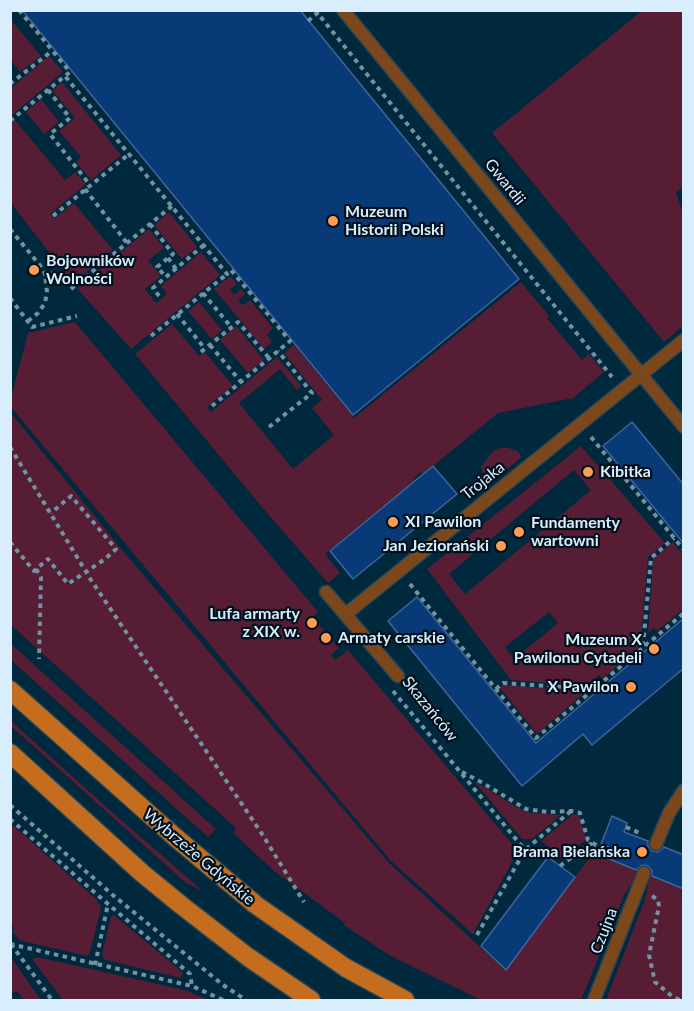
<!DOCTYPE html>
<meta charset="utf-8">
<style>
body{margin:0}
#map{position:relative;width:694px;height:1011px;overflow:hidden;background:#00293d;font-family:Lato,sans-serif}
canvas{display:block}
.frame{position:absolute;inset:0;border:12px solid #d9eefc;pointer-events:none}
</style>
<div id="map">
<canvas width="694" height="1011"></canvas>
<div class="frame"></div>
</div>
<script>
const context = document.querySelector('canvas').getContext('2d');
context.lineJoin = 'round';
function paint(path, color) { context.fillStyle = color; context.fill(path, 'evenodd'); }
const toPath = rows => new Path2D(rows.map(r => 'M' + r).join(''));
function trace(path, color, width, dash) { context.strokeStyle = color; context.lineWidth = width; context.lineCap = dash ? 'butt' : 'round'; context.setLineDash(dash || []); context.stroke(path); }
function write(font, color, halo, rows, align = 'center') {
  context.font = font + ' Lato,sans-serif'; context.lineWidth = 4.5; context.setLineDash([]); context.textBaseline = 'middle'; context.strokeStyle = halo; context.fillStyle = color; for (const [text, x, y, turn = 0] of rows) {
    context.save(); context.translate(x, y); context.rotate((+turn || 0) * Math.PI / 180); context.textAlign = isNaN(turn) ? turn : align; if (halo) context.strokeText(text, 0, 0); context.fillText(text, 0, 0); context.restore();
  }
}
paint(toPath([
 [643,10,683,11,684,187,676,192,683,214,683,326,664,342,492,133],
 [10,19,41,56,20,72,11,60],
 [49,56,63,72,11,116,11,88],
 [62,82,121,155,91,180,76,162,81,157,59,131,75,118,52,90],
 [41,99,59,122,44,134,26,112],
 [15,120,65,180,75,172,86,184,50,214,54,219,74,203,113,250,73,283,11,203,11,124],
 [169,212,197,247,182,259,154,225],
 [149,229,164,248,148,261,161,276,145,289,156,303,167,294,161,286,201,252,220,275,131,349,77,288],
 [230,276,237,284,230,290,234,295,241,289,245,294,238,301,242,305,250,300,273,328,267,335,272,342,264,349,214,289],
 [521,282,549,316,547,318,582,360,589,354,604,372,573,398,498,413,423,474,421,472,414,478,415,480,325,554,340,573,328,583,261,506,135,354,172,324,199,356,205,352,233,386,207,407,211,412,277,357,301,386,297,390,280,369,239,403,293,469,334,435,312,408,322,400,284,353,294,345,354,418],
 [199,302,222,330,212,339,188,311],
 [75,322,318,612,304,623,309,629,317,622,325,632,318,639,323,644,330,638,339,648,331,655,335,660,348,650,518,851,473,934,391,861,11,407,11,398,28,333],
 [236,326,264,360,248,373,220,340],
 [11,413,123,551,389,863,505,970,593,853,641,872,625,893,581,1000,481,1000,389,955,344,925,345,923,273,870,233,833,236,828,11,625],
 [581,446,665,543,648,557,641,639,636,643,639,647,603,678,599,675,587,686,511,680,427,569],
 [574,470,591,490,465,594,449,574],
 [549,612,558,623,514,659,505,647],
 [500,448,508,448,516,450,522,457,497,477,483,472,481,467,493,451],
 [673,542,683,555,683,609,657,631,654,628,648,633,653,559],
 [11,644,216,829,208,837,11,660],
 [504,685,582,691,584,693,537,734,500,688],
 [11,721,113,813,203,891,186,883,11,726],
 [474,781,520,809,531,813,561,815,532,839,522,839],
 [573,814,579,815,586,840,562,857,554,857,556,853,541,841],
 [10,823,96,899,100,905,101,908,90,952,89,955,87,956,23,941,18,939,12,930,14,928,10,923],
 [650,876,681,888,684,927,683,1000,606,1000,645,899],
 [112,915,115,916,181,971,183,974,181,978,106,960,103,958,102,954,111,917],
 [11,957,29,983,41,1000,22,1000,22,998,17,991,14,993,11,989],
 [37,957,185,990,208,1000,63,1000,32,959]
]), '#561d35');
const building = toPath([
 [22,10,300,10,519,279,353,415,22,10],
 [632,422,684,485,684,544,603,446,632,422],
 [433,466,457,494,353,579,330,551,433,466],
 [417,597,536,743,684,618,684,668,592,745,583,734,522,786,388,621,417,597],
 [612,816,627,823,624,832,648,841,648,846,652,851,658,852,664,847,684,855,684,889,652,876,652,871,648,866,642,865,636,870,607,858,611,848,601,844,612,816],
 [548,857,575,877,506,970,481,946,548,857]
]);
paint(building, '#073a77');
trace(building, '#3f669c', 1.5);
const lane = toPath([
 [343,10,684,427],
 [326,592,398,676],
 [346,614,684,340],
 [656,844,669,813,684,790],
 [594,1000,644,873]
]);
const primary = toPath([
 [10,690,175,837,256,905,346,968,405,1000],
 [10,753,142,873,181,905,248,957,311,1000]
]);
trace(lane, '#1e4558', 15);
trace(primary, '#1e4558', 21);
trace(toPath([
 [19,10,70,72,65,76],
 [315,10,612,377],
 [308,21,321,10],
 [10,84,52,51],
 [48,90,70,118,50,134,90,185],
 [10,121,65,76,227,274,231,270,290,341,212,406],
 [85,189,127,243],
 [53,216,129,154],
 [150,224,173,254,157,267,166,277],
 [10,229,43,269,45,274,57,273],
 [168,258,176,269],
 [71,289,172,206],
 [203,293,231,327],
 [159,296,153,288,204,245],
 [10,298,32,327,77,316],
 [177,314,205,349],
 [28,321,38,313,45,303,47,292,45,274],
 [151,336,227,274],
 [210,345,241,382],
 [201,352,238,322,269,358],
 [269,427,312,393,278,351],
 [591,437,684,550],
 [10,447,91,580,262,834,304,902],
 [10,542,34,571,48,559,68,584,105,559,116,549,71,496,51,513],
 [36,569,41,577,39,659],
 [410,584,536,738,684,613],
 [643,646,651,558,674,538],
 [496,689,503,683,593,689],
 [393,691,525,850],
 [462,772,481,782,526,809,548,812,571,811,580,813,588,840,592,843,605,849,606,846],
 [10,805,114,896,223,985,246,1000],
 [10,819,108,904,190,974,192,986,223,1000],
 [626,827,642,834],
 [560,866,592,843],
 [652,896,658,900,659,906,649,955,655,982,673,997,680,1000],
 [477,935,525,850,571,811],
 [10,944,192,986],
 [11,944,52,1000],
 [95,965,108,904]
]), '#7392a2', 4, [4.5, 4.5]);
trace(lane, '#7c471b', 12);
trace(primary, '#c46d1e', 18);
for (const [x, y, r, color] of [
 [333,221,6,"#fc9d53"],
 [34,270,6,"#fc9d53"],
 [588,472,6,"#fc9d53"],
 [393,522,6,"#fc9d53"],
 [519,532,6,"#fc9d53"],
 [501,546,6,"#fc9d53"],
 [312,623,6,"#fc9d53"],
 [326,638,6,"#fc9d53"],
 [654,649,6,"#fc9d53"],
 [631,687,6,"#fc9d53"],
 [642,852,6,"#fc9d53"]
]) { const dot = new Path2D(); dot.arc(x, y, r, 0, 2 * Math.PI); context.fillStyle = color; context.fill(dot); trace(dot, '#00101d', 2); }
write('16px', '#d9eefc', '#00101d', [
 ["Gwardii",505,182,51],
 ["Trojaka",483,481,-39],
 ["Skazańców",430,709,51],
 ["Wybrzeże Gdyńskie",199,857,40],
 ["Czujna",604,931,-69]
]);
write('bold 16px', '#d9eefc', '#00101d', [
 ["Muzeum",345,212],
 ["Historii Polski",345,230],
 ["Bojowników",46,261],
 ["Wolności",46,279],
 ["Kibitka",600,472],
 ["XI Pawilon",405,522],
 ["Fundamenty",531,523],
 ["wartowni",531,541],
 ["Jan Jeziorański",489,546,"right"],
 ["Lufa armarty",300,614,"right"],
 ["z XIX w.",300,632,"right"],
 ["Armaty carskie",338,638],
 ["Muzeum X",642,640,"right"],
 ["Pawilonu Cytadeli",642,658,"right"],
 ["X Pawilon",619,687,"right"],
 ["Brama Bielańska",630,852,"right"]
], 'left');
</script>
